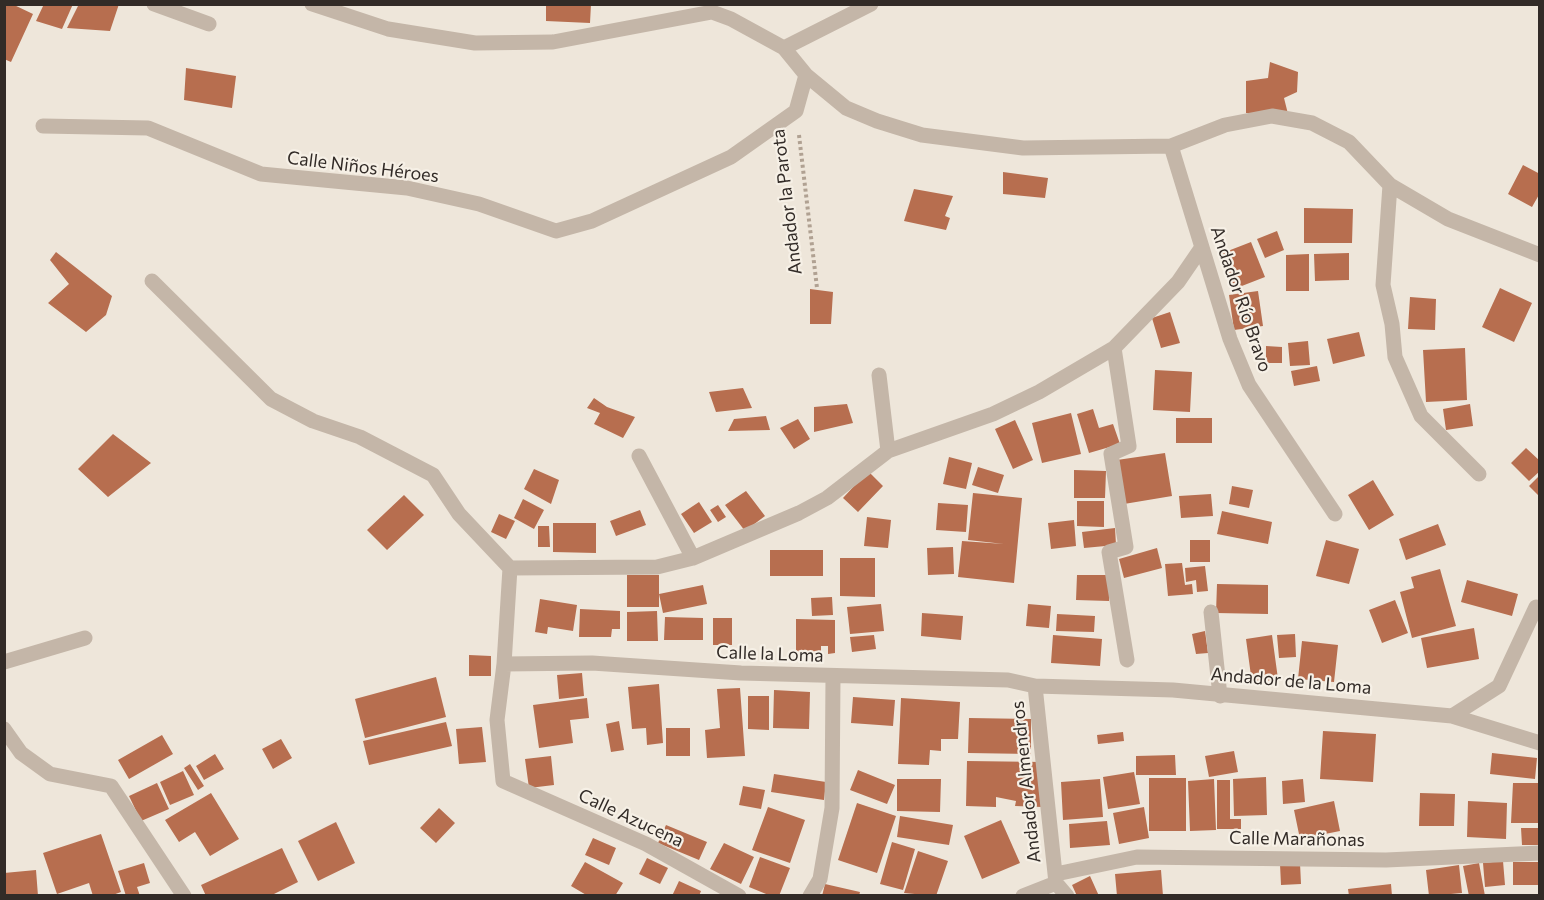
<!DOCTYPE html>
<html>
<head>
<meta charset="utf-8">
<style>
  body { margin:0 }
  #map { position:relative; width:1544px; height:900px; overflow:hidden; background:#eee6da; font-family:Commissioner,sans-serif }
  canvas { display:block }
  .frame { position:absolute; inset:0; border:6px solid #322b27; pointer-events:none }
</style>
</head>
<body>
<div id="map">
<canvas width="1544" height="900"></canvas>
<div class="frame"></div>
</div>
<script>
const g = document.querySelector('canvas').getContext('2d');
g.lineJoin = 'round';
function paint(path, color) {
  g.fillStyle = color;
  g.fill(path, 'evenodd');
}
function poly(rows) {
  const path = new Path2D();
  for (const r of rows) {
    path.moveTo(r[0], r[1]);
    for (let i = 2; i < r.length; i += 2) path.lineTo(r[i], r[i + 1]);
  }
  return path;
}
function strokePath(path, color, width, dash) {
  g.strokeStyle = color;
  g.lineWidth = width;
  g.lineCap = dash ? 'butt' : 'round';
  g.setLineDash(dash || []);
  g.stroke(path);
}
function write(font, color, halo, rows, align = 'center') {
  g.font = font + ' Commissioner,sans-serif';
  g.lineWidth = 4.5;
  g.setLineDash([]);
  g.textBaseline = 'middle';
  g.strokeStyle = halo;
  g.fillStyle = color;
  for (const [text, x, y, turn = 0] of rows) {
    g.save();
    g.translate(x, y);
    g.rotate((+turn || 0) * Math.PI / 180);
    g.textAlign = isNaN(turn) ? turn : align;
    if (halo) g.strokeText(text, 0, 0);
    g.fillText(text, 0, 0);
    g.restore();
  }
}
const building = poly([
  [4,4,12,4,33,14,11,62,4,59],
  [44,4,73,4,62,29,36,21],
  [79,4,119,4,110,31,67,28],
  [546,4,591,4,590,23,546,21],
  [1270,62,1298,72,1297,92,1284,98,1288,114,1246,113,1246,81,1268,78],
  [186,68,236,76,232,108,184,100],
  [1523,165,1540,174,1540,193,1532,207,1508,194],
  [1003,172,1048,178,1045,198,1003,194],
  [914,189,953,196,945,216,950,218,946,230,904,221],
  [1304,208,1353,209,1352,243,1304,243],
  [1277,231,1284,250,1265,258,1257,239],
  [1251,242,1265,277,1234,289,1220,254],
  [56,252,112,296,106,315,86,332,48,303,69,284,50,260],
  [1349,253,1349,280,1315,281,1314,254],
  [1309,254,1309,291,1286,291,1286,255],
  [1500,288,1532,303,1514,342,1482,327],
  [810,289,833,292,831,324,810,324],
  [1258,291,1263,326,1234,330,1229,295],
  [1410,297,1436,299,1435,330,1408,329],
  [1170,312,1180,343,1161,348,1152,318],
  [1359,332,1365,356,1333,364,1327,339],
  [1308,341,1310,365,1290,366,1288,343],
  [1266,346,1282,347,1282,363,1266,363],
  [1465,348,1467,400,1426,402,1423,350],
  [1317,366,1320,381,1294,386,1291,371],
  [1155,370,1192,372,1190,412,1153,410],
  [743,388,752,408,716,412,709,392],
  [594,398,607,407,635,417,623,438,594,424,600,413,587,408],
  [847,404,853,423,814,432,814,407],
  [1470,404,1473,426,1446,430,1443,409],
  [1093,409,1099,428,1113,424,1120,444,1089,453,1077,414],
  [1071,413,1081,454,1042,463,1032,423],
  [766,416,770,430,728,431,734,419],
  [1176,418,1212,418,1212,443,1176,443],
  [798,419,810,439,794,449,780,428],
  [1015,420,1033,460,1013,469,995,429],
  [113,434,151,463,108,497,78,469],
  [1526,448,1540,461,1540,471,1529,481,1511,463],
  [1165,453,1172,496,1124,504,1117,460],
  [949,457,972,463,966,489,943,484],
  [978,467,1004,475,998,493,972,485],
  [534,469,559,480,551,504,524,489],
  [1074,470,1106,471,1105,498,1074,498],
  [868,471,883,486,858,512,843,498],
  [1540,475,1540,497,1529,486],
  [1373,480,1394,515,1369,530,1348,495],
  [1232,486,1253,490,1249,508,1229,504],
  [746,491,765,516,745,531,725,505],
  [973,493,1022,498,1014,583,958,577,962,541,1004,544,968,540],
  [1211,494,1213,516,1181,518,1179,496],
  [404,495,424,515,387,550,367,530],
  [523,499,544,510,534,529,514,518],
  [1077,501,1104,501,1104,527,1077,526],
  [699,502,712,522,694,533,681,514],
  [938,503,968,505,966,532,936,530],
  [718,505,726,517,718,522,710,510],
  [640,510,646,525,616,536,610,521],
  [1222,511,1272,522,1268,544,1217,534],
  [499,514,515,521,506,539,491,532],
  [867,517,891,520,888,548,864,546],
  [1074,520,1076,546,1051,549,1048,523],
  [553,523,596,523,596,553,553,552],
  [1438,524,1446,545,1406,560,1399,539],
  [538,526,549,526,550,547,538,547],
  [1115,528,1116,545,1084,548,1082,532],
  [1190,540,1210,540,1210,562,1190,562],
  [1326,540,1359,549,1349,584,1316,576],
  [953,547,954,574,928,575,927,548],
  [1157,548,1162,568,1124,578,1119,559],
  [770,550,823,550,823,576,770,576],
  [840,558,875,558,875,597,840,596],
  [1182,563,1185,585,1192,584,1193,594,1168,596,1165,564],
  [1205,566,1208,591,1197,592,1196,580,1186,582,1185,568],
  [1440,569,1456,626,1412,638,1400,592,1414,588,1411,577],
  [627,575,659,575,659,607,627,607],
  [1077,575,1110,575,1109,601,1076,600],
  [1467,580,1518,594,1512,616,1461,602],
  [1217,584,1268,585,1268,614,1216,613],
  [703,585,707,604,663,613,659,594],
  [832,597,833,615,812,616,811,598],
  [540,599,577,605,573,631,548,627,547,634,535,632],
  [1395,600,1408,633,1382,643,1369,610],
  [881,604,884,631,850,634,847,607],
  [1028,604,1051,606,1049,628,1026,626],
  [580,609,620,611,620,629,612,629,611,637,579,637],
  [657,611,658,641,627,641,627,612],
  [922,613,963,616,961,640,921,636],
  [1057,614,1095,616,1094,632,1056,631],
  [665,617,703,618,703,640,664,640],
  [713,618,732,618,732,645,713,645],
  [796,619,835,620,835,653,828,654,828,646,821,646,821,652,796,652],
  [1474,628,1479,659,1427,668,1421,638],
  [1205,631,1208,653,1196,654,1192,634],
  [1295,634,1296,657,1279,658,1277,635],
  [874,635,876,649,852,652,850,637],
  [1053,635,1102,639,1100,666,1051,663],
  [1272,635,1278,679,1252,683,1246,639],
  [1302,641,1338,645,1334,682,1298,679],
  [469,655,491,656,491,676,469,676],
  [582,673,584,696,559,699,557,675],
  [436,677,446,717,365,738,355,699],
  [659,684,663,743,647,745,646,728,632,729,628,687],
  [740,688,745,756,707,758,705,730,720,728,717,689],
  [774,690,810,692,809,729,773,728],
  [748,696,769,696,769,730,748,729],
  [853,697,895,700,893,726,851,723],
  [587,698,589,718,570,720,573,743,539,748,533,705],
  [901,698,960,702,958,739,941,739,941,751,930,750,929,765,898,764],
  [969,718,1031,719,1031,754,968,753],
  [619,721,624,750,611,752,606,724],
  [446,722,452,746,369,765,363,741],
  [482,727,486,762,459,764,456,729],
  [666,728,690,728,690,756,666,756],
  [1323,731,1376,734,1373,782,1320,779],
  [1123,732,1124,741,1098,744,1097,735],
  [162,735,173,754,129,779,118,760],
  [281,739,292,758,273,769,262,749],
  [1234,751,1238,772,1209,777,1205,756],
  [1492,753,1537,758,1535,779,1490,774],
  [215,754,224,769,204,780,196,766],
  [1175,755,1176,775,1136,775,1136,756],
  [551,756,554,785,529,788,525,759],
  [967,761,1043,762,1042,807,1015,806,1016,801,996,797,996,807,966,806],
  [190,764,204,786,198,790,184,768],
  [858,770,895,785,887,804,850,790],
  [183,771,194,795,170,805,160,782],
  [1134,772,1140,804,1108,809,1103,777],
  [774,774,826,782,824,800,771,792],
  [1266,777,1267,815,1234,816,1233,779],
  [1149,778,1186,778,1186,831,1149,831],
  [897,779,941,779,940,812,897,811],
  [1100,779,1103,817,1063,820,1061,782],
  [1214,779,1216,830,1190,831,1188,781],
  [1303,779,1305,802,1283,804,1282,781],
  [1217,780,1230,780,1230,819,1241,819,1241,829,1217,829],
  [157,783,169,809,141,821,129,796],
  [1513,783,1540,783,1540,823,1511,823],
  [743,786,765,790,761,809,739,805],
  [211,793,239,839,210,856,195,832,179,842,165,820],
  [1420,793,1455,794,1454,826,1419,826],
  [1334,801,1340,831,1300,839,1294,810],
  [1468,801,1507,803,1506,839,1467,837],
  [857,803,896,816,877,873,838,860],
  [768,807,805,820,790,863,752,850],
  [1144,807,1149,838,1119,844,1113,813],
  [439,808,455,823,436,843,420,828],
  [900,816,953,825,949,845,897,837],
  [1001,820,1020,863,982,879,964,836],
  [1107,821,1110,845,1070,848,1069,824],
  [336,822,355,863,318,881,298,841],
  [666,825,707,842,699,860,658,843],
  [1521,828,1540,828,1540,845,1522,845],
  [101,834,121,892,110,896,93,896,89,883,57,894,43,853],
  [593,838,616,848,609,865,585,855],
  [892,842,915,849,903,890,880,884],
  [724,843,754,857,741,884,710,869],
  [282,848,298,882,270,896,206,896,201,885],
  [918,851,948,861,936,896,904,893],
  [760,857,790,868,779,896,771,896,749,887],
  [647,858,668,868,660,884,639,874],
  [1503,861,1505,885,1485,887,1483,863],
  [585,862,623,883,615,896,588,896,571,886],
  [1513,862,1540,862,1540,885,1513,885],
  [144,863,150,883,137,887,140,896,126,896,118,871],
  [1300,863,1301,884,1281,885,1280,864],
  [1479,863,1485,896,1469,896,1463,866],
  [1459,865,1462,893,1429,896,1426,870],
  [36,870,38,896,4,896,4,873],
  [1161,870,1163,896,1117,896,1115,874],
  [1090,876,1099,896,1077,896,1072,885],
  [679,881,701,891,699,896,672,896],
  [825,884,860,892,859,896,822,896],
  [1391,884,1392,896,1349,896,1348,889]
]);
const path = poly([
  [799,135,817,288]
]);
const street = poly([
  [154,4,209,24],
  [312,4,388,29,475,43,553,42,712,12,731,19,784,48,806,75,846,108,877,121,922,135,1023,148,1171,146,1225,125,1272,116,1312,123,1349,142,1390,185,1448,219,1540,255],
  [784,48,871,4],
  [43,126,148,128,261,174,407,188,479,204,556,231,592,221,731,157,796,111,806,75],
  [1171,146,1230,339,1249,385,1335,514],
  [1390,185,1383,285,1392,324,1395,357,1421,416,1479,474],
  [152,281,271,399,313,421,360,437,433,475,459,514,510,568,504,664,497,720,503,781,646,844,739,896],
  [1114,348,1129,446,1111,454,1126,547,1109,552,1127,660],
  [879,375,888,451],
  [639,456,693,558],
  [510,568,657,567,693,558,799,513,827,498,888,451,993,414,1039,392,1114,348,1178,282,1202,247],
  [1211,612,1220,696],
  [4,662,85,638],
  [504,664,592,663,741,673,1008,680,1035,686,1173,690,1452,716,1540,743],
  [1452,716,1499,686,1536,607],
  [4,729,21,753,50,774,111,786,184,896],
  [1056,874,1137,857,1386,860,1540,853],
  [1056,883,1067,896],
  [810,896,820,879,832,808,833,677],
  [1023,896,1056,883,1035,686]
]);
const streetNames = [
  ["Calle Niños Héroes",363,167,7],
  ["Andador la Parota",787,202,-97],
  ["Andador Río Bravo",1241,299,71],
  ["Calle la Loma",770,654,2],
  ["Andador de la Loma",1291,681,5],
  ["Andador Almendros",1026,782,-96],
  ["Calle Azucena",631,818,25],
  ["Calle Marañonas",1297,839,1]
];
paint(building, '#b76e4f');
strokePath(path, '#b0a192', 4, [3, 3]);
strokePath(street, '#c4b6a8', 15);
write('18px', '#322b27', '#f6f0e6', streetNames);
</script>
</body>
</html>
